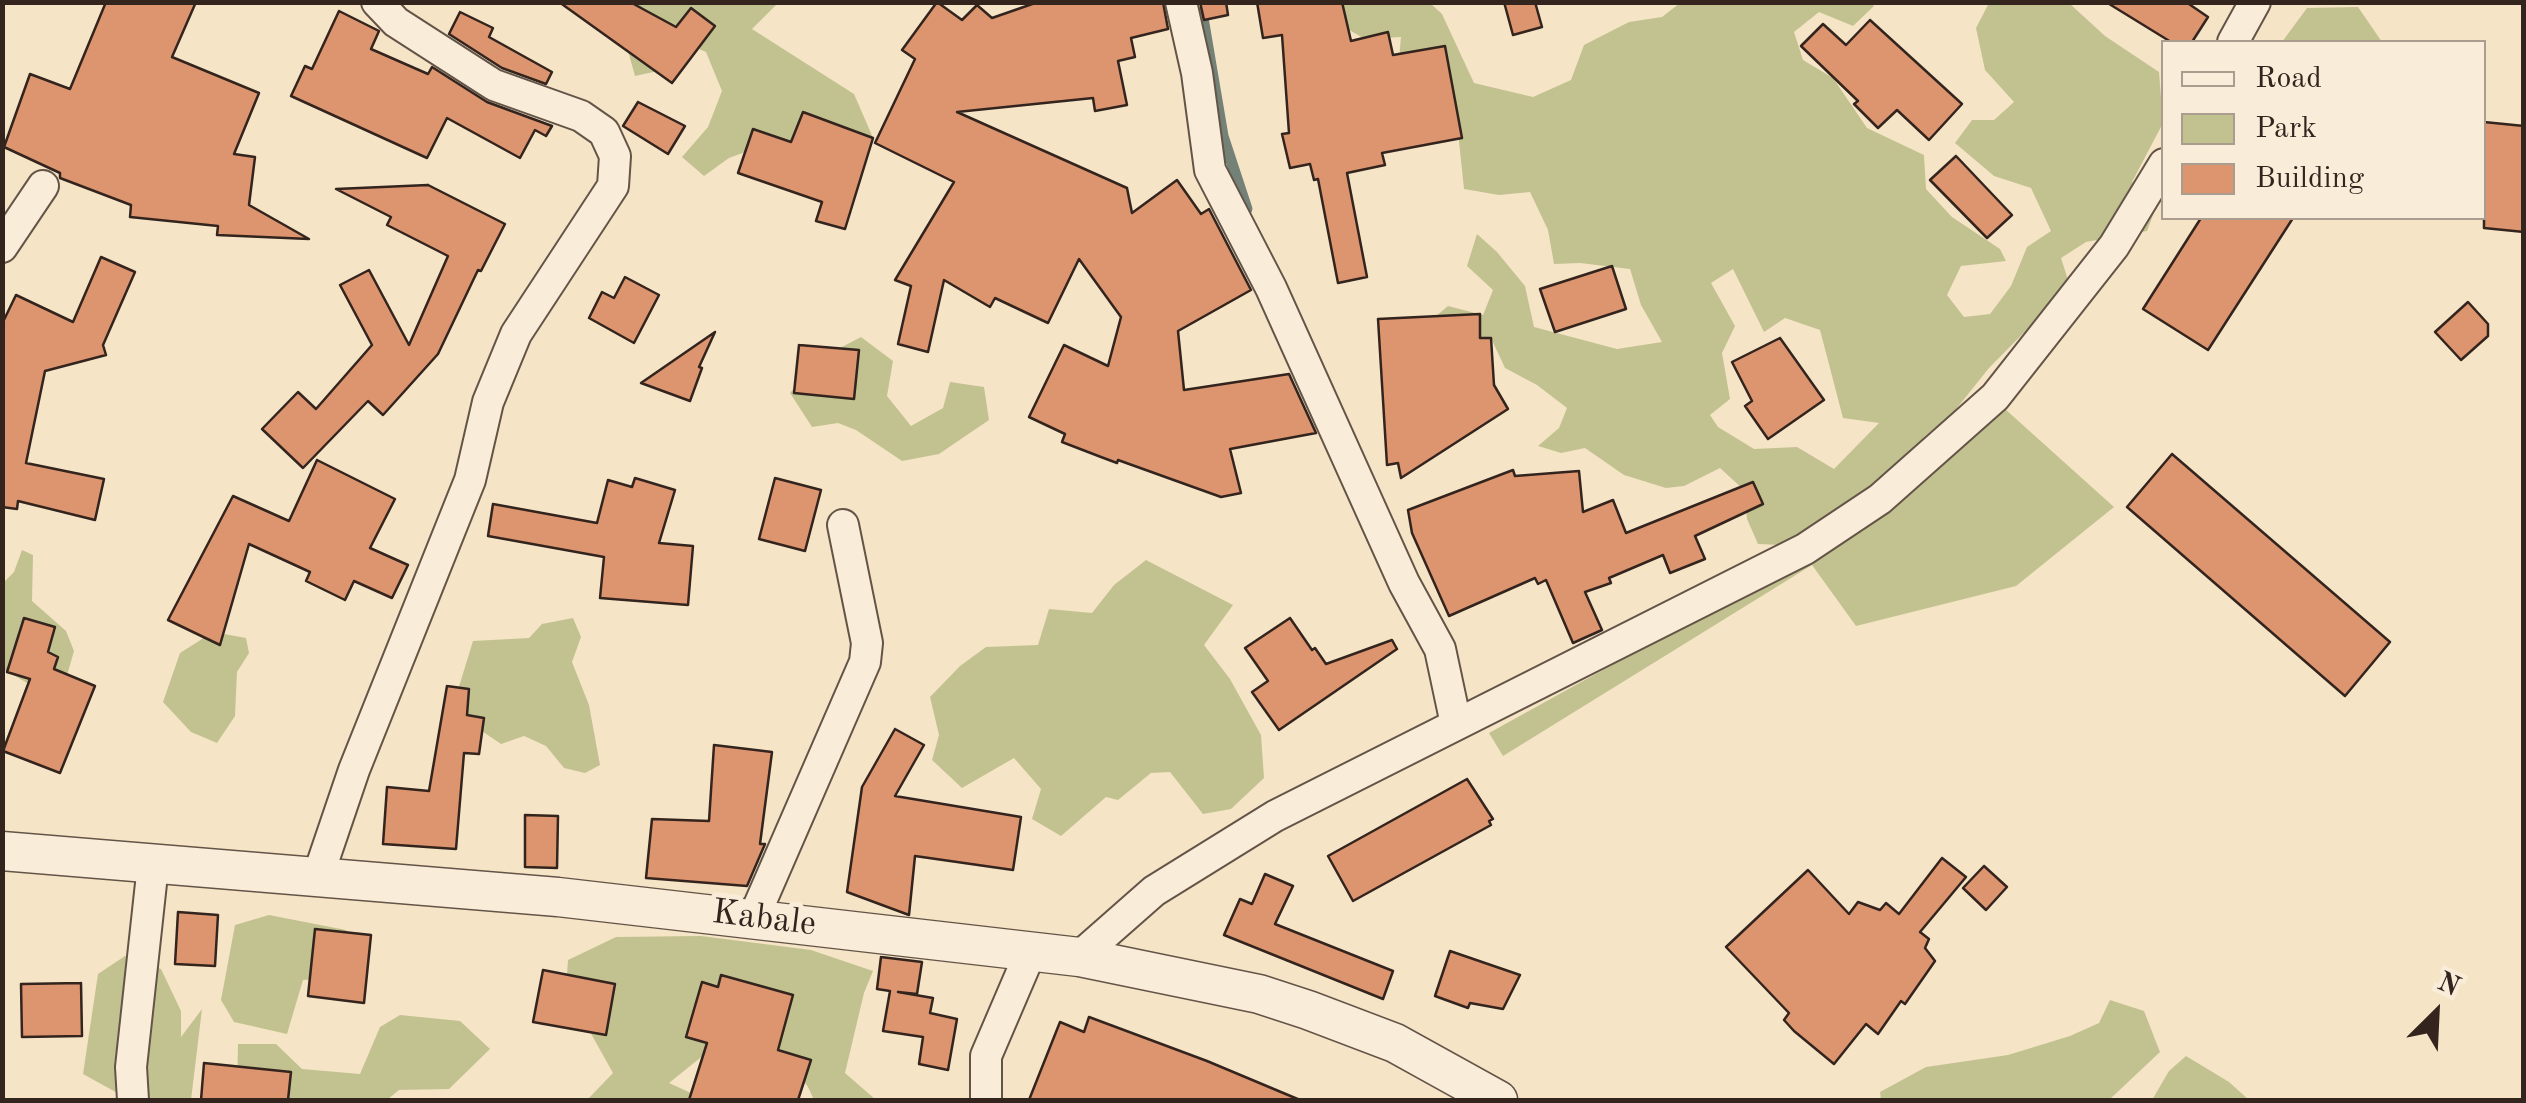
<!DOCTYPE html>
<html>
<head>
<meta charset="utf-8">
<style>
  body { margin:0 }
  #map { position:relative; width:2526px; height:1103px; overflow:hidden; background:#f6e4c6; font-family:"Old Standard TT",serif }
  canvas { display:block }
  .frame { position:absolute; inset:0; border:5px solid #33241e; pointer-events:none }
  .legend { position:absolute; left:2161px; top:40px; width:325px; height:180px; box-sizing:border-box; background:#f9edda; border:2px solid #aa9d8f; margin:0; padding:12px 18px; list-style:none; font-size:30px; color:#33241e }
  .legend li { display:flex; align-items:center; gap:20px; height:50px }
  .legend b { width:50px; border:2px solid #aa9d8f }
  .north { position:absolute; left:2386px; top:963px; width:100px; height:100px; -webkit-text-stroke:8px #f9edda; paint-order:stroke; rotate:24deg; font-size:28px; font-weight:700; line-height:40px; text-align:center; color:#33241e }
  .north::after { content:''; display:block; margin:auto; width:35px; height:45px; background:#33241e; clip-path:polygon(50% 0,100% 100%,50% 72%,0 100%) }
</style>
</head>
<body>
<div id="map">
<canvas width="2526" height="1103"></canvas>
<div class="frame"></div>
<ul class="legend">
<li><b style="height:12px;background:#f9edda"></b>Road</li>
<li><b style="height:28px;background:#c2c291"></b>Park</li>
<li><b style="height:28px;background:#dd956f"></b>Building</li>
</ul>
<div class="north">N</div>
</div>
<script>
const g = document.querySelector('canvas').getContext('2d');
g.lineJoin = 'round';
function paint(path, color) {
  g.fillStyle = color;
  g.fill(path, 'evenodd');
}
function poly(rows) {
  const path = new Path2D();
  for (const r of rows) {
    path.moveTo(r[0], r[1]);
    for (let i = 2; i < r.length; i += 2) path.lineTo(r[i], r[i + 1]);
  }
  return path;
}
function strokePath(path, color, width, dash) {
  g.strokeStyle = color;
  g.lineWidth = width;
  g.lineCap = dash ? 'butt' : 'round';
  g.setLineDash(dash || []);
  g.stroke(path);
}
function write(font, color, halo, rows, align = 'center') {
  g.font = font + ' "Old Standard TT",serif';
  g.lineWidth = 10;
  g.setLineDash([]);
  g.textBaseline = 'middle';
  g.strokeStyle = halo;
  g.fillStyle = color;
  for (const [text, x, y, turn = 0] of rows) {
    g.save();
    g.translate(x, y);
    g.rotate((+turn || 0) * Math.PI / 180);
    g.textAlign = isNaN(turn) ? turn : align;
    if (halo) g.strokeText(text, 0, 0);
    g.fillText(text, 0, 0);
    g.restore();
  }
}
const green = poly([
  [633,3,778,3,752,29,854,94,874,140,834,161,775,141,729,158,704,176,682,157,708,127,722,91,706,52,683,42,667,69,635,76,625,40,636,13],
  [1343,3,1430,3,1442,14,1474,83,1533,97,1571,80,1584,45,1629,22,1662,17,1680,3,1871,3,1874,6,1853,26,1819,12,1794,32,1803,60,1833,78,1867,128,1924,155,1926,189,1952,217,2000,249,2006,261,1961,266,1947,295,1964,317,1990,314,2011,286,2027,247,2051,231,2031,188,1994,176,1955,143,1972,120,1994,120,2014,102,1985,70,1976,28,1989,3,2069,3,2105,36,2159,72,2163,123,2132,182,2156,207,2147,231,2086,242,2061,258,2070,286,1989,368,1953,413,1925,436,1899,471,1838,516,1780,545,1758,544,1747,519,1744,490,1720,468,1684,486,1666,488,1624,475,1585,448,1561,453,1538,446,1559,428,1567,408,1537,385,1505,368,1491,338,1460,337,1429,322,1448,306,1483,315,1493,290,1467,266,1477,234,1497,252,1525,286,1534,327,1617,349,1662,342,1641,305,1630,269,1580,263,1554,264,1548,230,1530,192,1499,195,1464,189,1454,94,1441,143,1441,120,1398,70,1401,37,1365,39,1330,19],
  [1733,269,1764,332,1785,318,1820,330,1843,418,1879,423,1834,469,1797,447,1754,449,1718,427,1710,415,1730,399,1722,353,1735,326,1711,283],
  [2358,7,2382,42,2282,42,2307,8],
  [861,337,893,361,887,396,911,426,943,408,950,382,984,387,989,420,939,454,902,461,856,430,838,423,812,427,790,393,817,360],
  [2005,409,2114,507,2016,586,1856,626,1812,565,1503,756,1489,733,1807,557,1863,531],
  [22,550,33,555,32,601,66,631,74,651,66,679,29,684,3,669,3,583,14,572],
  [1146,560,1233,605,1204,645,1230,679,1261,735,1264,778,1231,809,1203,814,1170,772,1151,773,1118,800,1106,797,1061,836,1032,819,1041,789,1014,758,962,788,932,760,939,735,930,697,960,666,986,647,1038,645,1049,609,1092,613,1114,585],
  [573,618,581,637,572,662,589,705,600,765,585,773,564,768,546,746,524,736,501,744,473,725,457,693,473,641,529,638,542,624],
  [213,632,246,638,249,653,237,672,235,716,217,743,191,732,163,702,180,653],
  [269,915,346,930,357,942,341,977,303,980,287,1034,234,1022,221,1000,235,925],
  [701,936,811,950,873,971,864,993,845,1073,876,1100,814,1100,808,1087,774,1041,705,1054,669,1083,691,1093,690,1100,587,1100,613,1073,566,989,568,960,616,937],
  [125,956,161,969,181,1011,181,1037,202,1009,191,1100,130,1100,83,1074,98,974],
  [2110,1000,2144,1011,2160,1052,2109,1100,1881,1100,1880,1092,1926,1067,2008,1055,2070,1036,2099,1023],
  [400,1015,460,1021,490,1049,449,1089,399,1090,387,1100,252,1100,237,1089,238,1044,276,1044,302,1069,360,1074,380,1027],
  [2186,1056,2229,1082,2249,1100,2152,1100,2169,1071]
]);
const stream = poly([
  [1202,12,1223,136,1247,209]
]);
const building = poly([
  [106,2,196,2,172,57,259,93,234,154,255,157,249,205,309,239,217,235,218,226,130,217,131,205,60,178,60,173,4,147,30,74,70,89,106,2],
  [559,2,630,2,676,27,691,8,715,26,672,83,559,2],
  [937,2,962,20,977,5,992,18,1038,2,1163,2,1168,29,1131,38,1135,57,1118,61,1127,105,1095,111,1093,98,957,112,1127,188,1132,213,1177,180,1201,214,1209,209,1251,290,1178,331,1184,390,1289,374,1316,433,1230,449,1241,493,1221,497,1118,460,1117,463,1101,457,1062,442,1065,434,1029,417,1064,345,1108,366,1121,317,1079,259,1048,323,995,298,990,307,944,280,928,352,898,344,911,286,895,280,954,182,875,143,915,59,902,50,937,2],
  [1200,2,1226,2,1228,15,1204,20,1200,2],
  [1257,2,1342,2,1351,41,1388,32,1393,55,1445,46,1462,138,1382,153,1385,165,1347,173,1367,277,1338,283,1318,179,1314,180,1310,164,1290,168,1282,134,1289,133,1282,35,1263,38,1257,2],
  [1504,2,1535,2,1542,27,1513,35,1504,2],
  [2106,2,2186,2,2208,17,2192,42,2171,42,2106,2],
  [339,11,379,31,371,49,428,74,432,67,487,102,552,126,546,136,535,130,520,158,447,118,427,158,291,96,305,66,312,69,339,11],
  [460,12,493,28,489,37,552,72,546,84,502,68,449,34,460,12],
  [1870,20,1962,104,1929,140,1897,110,1878,128,1854,104,1858,101,1801,46,1823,24,1846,45,1870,20],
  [638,102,685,126,668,154,623,126,638,102],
  [803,112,873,138,845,229,816,221,822,202,738,173,753,129,791,142,803,112],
  [2484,122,2524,126,2524,232,2484,228,2484,122],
  [1956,156,2012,215,1987,238,1930,180,1956,156],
  [428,185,505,224,481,271,478,270,438,354,383,415,368,401,303,468,262,429,298,392,316,409,372,345,340,285,369,270,409,345,448,256,387,225,391,217,336,189,428,185],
  [2201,218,2293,218,2208,350,2143,309,2201,218],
  [101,257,135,272,103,345,106,355,45,371,26,463,104,479,95,520,18,501,17,509,2,507,2,324,16,295,73,322,101,257],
  [1612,266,1626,309,1555,332,1540,289,1612,266],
  [625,277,659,295,634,343,589,318,602,292,614,298,625,277],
  [2468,302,2488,324,2488,336,2461,360,2435,332,2468,302],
  [1480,314,1480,338,1491,338,1494,385,1508,409,1401,478,1398,463,1387,465,1378,319,1480,314],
  [715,332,699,367,702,368,690,401,641,383,715,332],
  [1780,338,1824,400,1768,439,1745,406,1752,401,1732,362,1780,338],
  [799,345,859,350,854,399,794,393,799,345],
  [2172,454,2390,642,2345,696,2127,507,2172,454],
  [317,460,395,499,370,548,408,565,392,598,354,581,345,600,306,581,310,572,249,544,220,645,168,620,233,496,289,521,317,460],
  [1513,470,1515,476,1579,471,1583,512,1613,500,1626,533,1753,482,1763,504,1695,536,1705,559,1670,573,1663,555,1609,578,1611,583,1585,592,1602,630,1573,643,1546,580,1538,584,1535,578,1449,616,1412,533,1408,510,1513,470],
  [635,478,675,490,659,543,693,546,688,605,600,598,604,557,488,536,493,504,597,523,608,480,632,487,635,478],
  [775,478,821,490,805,551,759,539,775,478],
  [24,618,55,627,48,652,58,657,54,669,95,686,60,773,3,751,30,679,7,672,24,618],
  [1290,618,1312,650,1315,648,1326,664,1392,640,1397,649,1279,730,1252,692,1268,681,1245,648,1290,618],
  [447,686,469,689,467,715,484,718,479,754,464,753,456,849,383,844,387,787,429,791,447,686],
  [895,729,924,745,895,796,1021,817,1013,870,915,856,909,915,847,892,862,787,895,729],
  [714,745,772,752,760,844,765,844,747,886,646,878,652,819,709,821,714,745],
  [1467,779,1493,819,1489,821,1491,825,1353,901,1328,856,1467,779],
  [525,815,558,816,557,868,525,867,525,815],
  [1942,858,1966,877,1920,932,1929,939,1925,948,1935,961,1905,1004,1901,1001,1878,1034,1866,1024,1834,1064,1794,1031,1784,1020,1789,1013,1726,947,1808,870,1849,914,1858,902,1880,910,1886,903,1899,914,1942,858],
  [1984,866,2007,887,1986,910,1963,888,1984,866],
  [1265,874,1293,886,1275,924,1393,971,1383,999,1224,935,1240,899,1252,904,1265,874],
  [178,912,218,915,215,966,175,964,178,912],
  [315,929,371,935,364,1003,308,996,315,929],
  [1450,951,1520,975,1503,1009,1470,1003,1468,1008,1435,996,1450,951],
  [881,957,922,962,917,994,898,992,933,998,930,1013,957,1019,948,1070,919,1064,923,1037,883,1031,890,991,877,989,881,957],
  [543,970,615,984,606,1035,533,1022,543,970],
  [721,975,793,995,778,1050,811,1060,798,1100,689,1100,707,1043,686,1037,702,982,718,987,721,975],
  [81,983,82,1036,22,1037,21,984,81,983],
  [1089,1017,1207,1061,1300,1100,1029,1100,1060,1022,1084,1032,1089,1017],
  [204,1063,291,1072,288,1100,201,1100,204,1063]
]);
const minor = poly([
  [1181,2,1197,73,1210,170,1271,288,1404,583,1440,649,1456,724],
  [2233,42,2255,2],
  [2,247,43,186],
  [317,879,354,770,470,480,488,402,516,334,613,186,615,156,604,132,581,116,494,85,396,22,377,2],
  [754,917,865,662,867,643,843,525],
  [1079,957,1154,891,1275,816,1805,549,1880,499,1995,397,2114,246,2164,164],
  [133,1100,131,1067,153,865],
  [986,1100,986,1056,1031,951]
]);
const tertiary = poly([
  [2,851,558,897,1079,957,1259,994,1308,1010,1395,1043,1498,1100]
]);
const streetNames = [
  ["Kabale",764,919,7]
];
paint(green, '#c2c291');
strokePath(stream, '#738177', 11);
paint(building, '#dd956f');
strokePath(building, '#33241e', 2.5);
strokePath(minor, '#645448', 34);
strokePath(tertiary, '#645448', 41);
strokePath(minor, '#f9edda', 30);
strokePath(tertiary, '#f9edda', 38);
write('35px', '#33241e', '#f9edda', streetNames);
</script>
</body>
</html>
